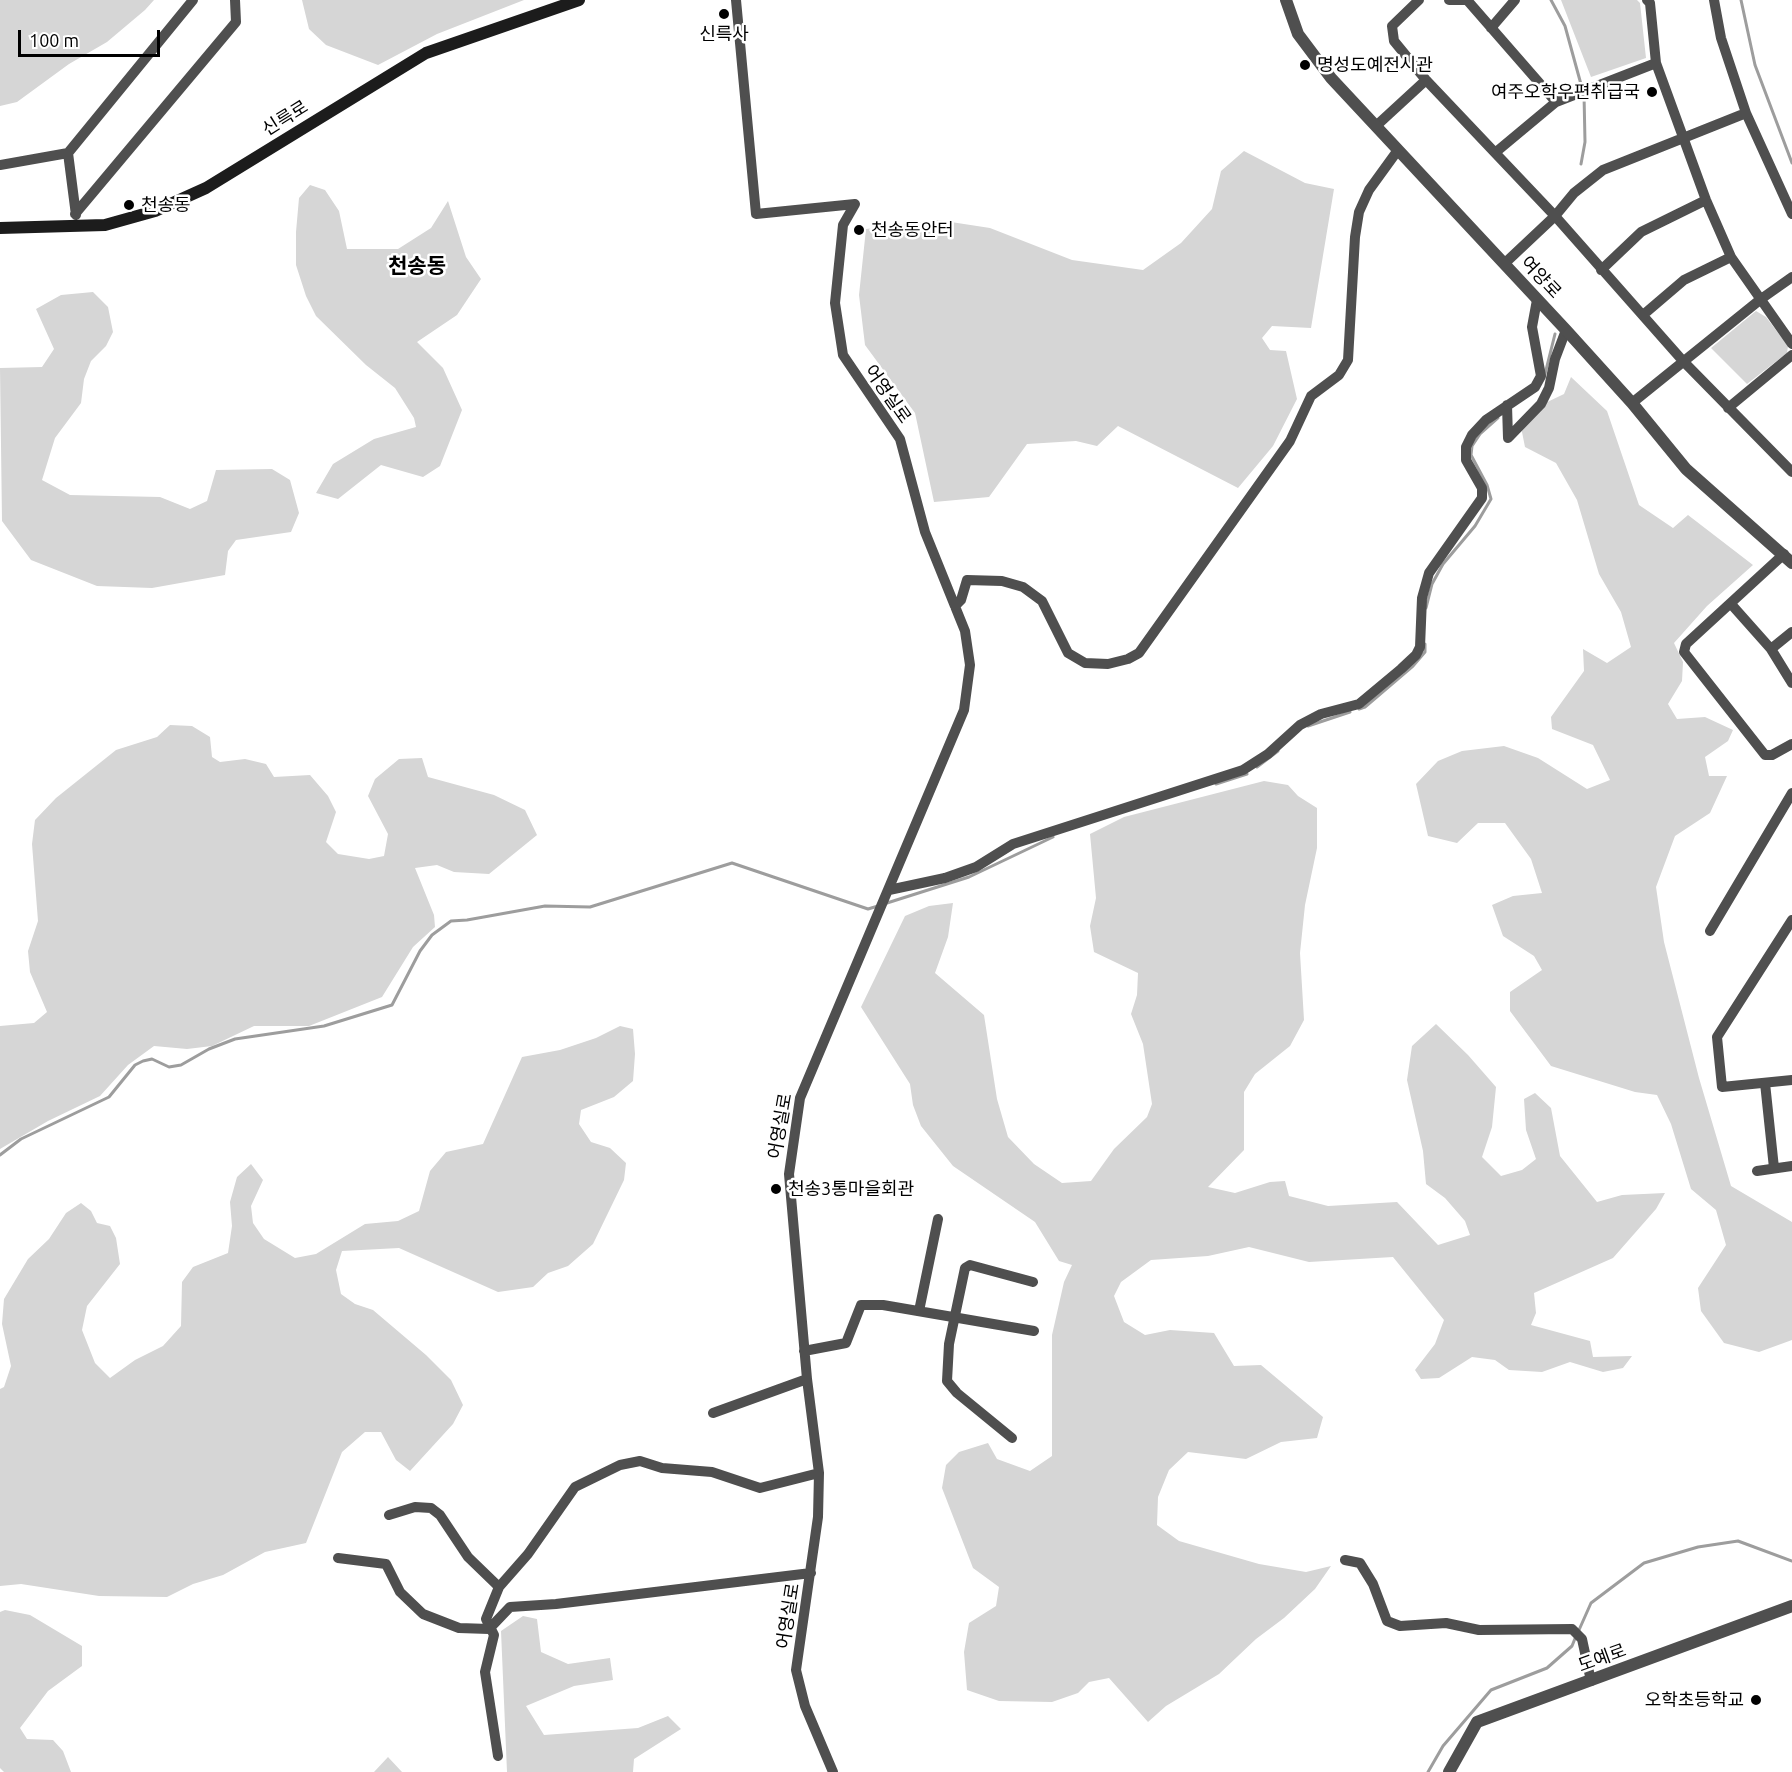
<!DOCTYPE html>
<html>
<head>
<meta charset="utf-8">
<style>
  body { margin:0 }
  #map { position:relative; width:1792px; height:1772px; overflow:hidden; background:#fff; font-family:Ubuntu,sans-serif }
  canvas { display:block }
  .scale { position:absolute; left:18px; top:30px; width:142px; height:27px; box-sizing:border-box; border:3px solid #000; border-top:0; padding-left:8px; font-size:18px; line-height:21px; white-space:nowrap; color:#000; -webkit-text-stroke:4px #fff; paint-order:stroke }
</style>
</head>
<body>
<div id="map">
<canvas width="1792" height="1772"></canvas>
<div class="scale">100 m</div>
</div>
<script>
const g = document.querySelector('canvas').getContext('2d');
g.lineJoin = 'round';
function paint(path, color) {
  g.fillStyle = color;
  g.fill(path, 'evenodd');
}
function poly(rows) {
  const path = new Path2D();
  for (const r of rows) {
    path.moveTo(r[0], r[1]);
    for (let i = 2; i < r.length; i += 2) path.lineTo(r[i], r[i + 1]);
  }
  return path;
}
function strokePath(path, color, width, dash) {
  g.strokeStyle = color;
  g.lineWidth = width;
  g.lineCap = dash ? 'butt' : 'round';
  g.setLineDash(dash || []);
  g.stroke(path);
}
function write(font, color, halo, rows, align = 'center') {
  g.font = font + ' Ubuntu,"Noto Sans KR",sans-serif';
  g.lineWidth = 5;
  g.setLineDash([]);
  g.textBaseline = 'middle';
  g.strokeStyle = halo;
  g.fillStyle = color;
  for (const [text, x, y, turn = 0] of rows) {
    g.save();
    g.translate(x, y);
    g.rotate((+turn || 0) * Math.PI / 180);
    g.textAlign = isNaN(turn) ? turn : align;
    if (halo) g.strokeText(text, 0, 0);
    g.fillText(text, 0, 0);
    g.restore();
  }
}
const green = poly([
  [0,0,154,0,145,10,107,42,69,64,17,102,0,106],
  [302,0,524,0,437,34,378,65,326,45,309,29],
  [1561,0,1637,0,1640,3,1646,58,1591,77],
  [1244,151,1305,183,1334,189,1311,328,1272,326,1262,338,1270,350,1286,351,1297,399,1273,446,1238,488,1118,426,1097,446,1076,441,1027,444,989,497,934,502,915,413,865,345,859,295,866,229,938,220,990,228,1072,260,1143,270,1181,243,1212,209,1221,171],
  [310,185,325,190,339,211,347,249,398,249,431,228,448,201,466,257,481,279,457,315,417,342,443,368,462,410,440,466,423,477,381,465,338,499,316,493,333,464,374,439,416,427,414,418,395,388,366,365,316,316,306,296,296,265,296,232,299,198],
  [93,292,108,307,113,332,106,346,91,361,84,379,81,403,55,438,42,480,70,495,160,497,190,509,207,501,216,470,272,469,290,480,299,513,291,532,236,540,228,551,225,575,152,588,97,586,31,560,2,521,0,368,42,367,54,349,36,309,61,295],
  [1756,311,1766,317,1788,346,1787,353,1747,384,1711,348],
  [1571,377,1607,411,1639,505,1673,528,1688,515,1753,565,1707,606,1674,643,1683,662,1682,681,1668,704,1677,719,1705,717,1733,730,1728,741,1705,757,1709,776,1727,776,1710,813,1675,836,1656,887,1664,942,1699,1078,1731,1186,1792,1222,1792,1340,1759,1352,1724,1343,1701,1311,1698,1288,1726,1245,1716,1210,1691,1189,1671,1124,1657,1095,1635,1092,1551,1066,1510,1011,1510,992,1542,970,1534,956,1503,936,1492,905,1513,896,1542,893,1531,859,1505,823,1478,823,1457,843,1428,836,1416,784,1438,761,1462,751,1504,746,1538,758,1587,789,1610,780,1593,745,1552,729,1551,717,1584,671,1583,649,1607,663,1631,647,1621,612,1599,574,1577,500,1556,463,1525,447,1521,427,1541,405,1564,394],
  [170,725,192,726,210,737,212,757,220,762,245,759,266,764,274,777,310,775,328,796,336,812,326,842,338,854,369,859,384,856,388,834,368,796,375,779,399,759,422,758,428,777,494,795,525,810,537,835,489,874,454,872,437,865,415,868,434,915,435,927,413,947,382,997,309,1026,254,1026,212,1046,187,1049,154,1046,128,1065,100,1096,48,1121,0,1149,0,1026,34,1023,47,1012,30,972,28,951,38,921,32,844,35,820,56,798,116,750,157,737],
  [1264,781,1288,785,1298,796,1317,808,1317,848,1305,905,1300,953,1304,1020,1290,1046,1255,1074,1244,1092,1244,1150,1208,1187,1235,1193,1270,1182,1285,1181,1289,1196,1328,1206,1397,1202,1438,1245,1470,1235,1465,1221,1445,1198,1426,1184,1423,1151,1407,1080,1412,1046,1436,1024,1468,1055,1496,1087,1492,1127,1482,1157,1501,1176,1522,1170,1536,1159,1526,1130,1524,1099,1535,1093,1551,1108,1560,1156,1597,1202,1622,1195,1665,1193,1656,1209,1613,1258,1534,1293,1536,1313,1531,1325,1590,1341,1593,1357,1632,1356,1623,1368,1603,1372,1570,1362,1542,1372,1509,1370,1495,1360,1472,1357,1439,1378,1421,1379,1415,1370,1435,1344,1444,1320,1393,1257,1309,1262,1249,1247,1208,1256,1151,1260,1121,1282,1114,1296,1124,1322,1145,1335,1170,1330,1214,1333,1234,1366,1261,1365,1323,1417,1317,1438,1281,1442,1246,1459,1188,1452,1169,1470,1158,1497,1157,1525,1179,1541,1259,1564,1306,1572,1331,1566,1315,1589,1284,1618,1256,1639,1219,1674,1166,1706,1148,1722,1109,1678,1089,1682,1078,1693,1052,1702,999,1701,967,1690,964,1652,969,1623,996,1606,999,1587,973,1568,942,1488,946,1465,959,1452,988,1443,997,1459,1030,1471,1052,1456,1052,1335,1064,1282,1072,1265,1059,1261,1035,1222,953,1166,921,1126,913,1105,910,1084,861,1007,905,916,929,906,953,903,948,937,935,973,984,1015,997,1099,1008,1137,1034,1164,1062,1183,1091,1181,1114,1149,1147,1117,1152,1104,1143,1044,1131,1014,1137,995,1138,973,1094,952,1090,926,1096,898,1090,834,1124,817],
  [620,1026,633,1029,635,1054,633,1081,614,1097,581,1110,579,1124,591,1142,610,1148,626,1163,624,1180,593,1244,568,1266,548,1273,533,1287,498,1292,399,1248,342,1251,336,1270,341,1294,355,1304,373,1310,426,1355,451,1380,463,1405,453,1424,410,1471,396,1460,381,1432,365,1432,342,1452,306,1543,265,1552,223,1575,193,1584,167,1597,99,1596,21,1584,0,1586,0,1389,4,1387,11,1366,2,1324,4,1299,28,1259,49,1239,66,1213,81,1203,91,1211,97,1223,110,1226,116,1238,120,1264,87,1306,82,1330,95,1363,110,1378,135,1360,163,1346,181,1326,182,1282,193,1267,228,1253,232,1226,230,1202,237,1177,251,1164,263,1180,251,1206,253,1223,264,1239,295,1258,316,1254,365,1224,398,1221,419,1211,430,1171,446,1152,483,1144,522,1057,560,1050,596,1038],
  [5,1610,30,1615,82,1646,82,1666,48,1691,20,1728,27,1739,53,1740,63,1751,71,1772,4,1772,0,1768,0,1612],
  [523,1616,537,1619,541,1652,568,1664,610,1658,613,1680,574,1686,526,1706,544,1735,638,1728,668,1716,681,1729,634,1759,633,1772,507,1772,501,1631],
  [388,1757,402,1772,374,1772]
]);
const stream = poly([
  [1551,0,1565,26,1582,88],
  [1741,0,1755,65,1792,163],
  [1581,164,1585,142,1584,94],
  [1545,374,1555,334],
  [1426,608,1432,584,1443,564,1475,526,1491,499,1487,485,1471,455,1472,446,1480,434,1498,418],
  [1359,709,1365,707,1413,666,1425,652,1425,644],
  [1308,726,1350,712],
  [1257,767,1278,751],
  [1216,784,1247,774],
  [887,903,969,877,1053,837],
  [0,1155,21,1139,109,1097,135,1065,143,1061,152,1059,169,1067,181,1065,209,1049,235,1039,324,1026,392,1005,420,951,432,935,451,921,467,920,545,906,590,907,732,863,868,909,878,906],
  [1579,1630,1591,1603,1644,1563,1698,1547,1738,1541,1792,1561],
  [1428,1772,1443,1746,1491,1690,1547,1668,1572,1646,1576,1636]
]);
const minor = poly([
  [736,0,756,214,855,204,843,225,835,303,843,355,900,439,925,532,965,631,970,665,964,710,800,1098,789,1174,807,1379,819,1473,818,1517,796,1670,805,1706,833,1772],
  [1419,0,1392,26,1394,41,1426,80,1555,216,1683,361,1792,472],
  [1449,0,1467,0,1556,102],
  [1647,0,1650,3,1656,63,1706,200,1731,257,1792,344],
  [1714,0,1721,38,1746,113,1792,214],
  [1491,28,1515,0],
  [1376,126,1426,80],
  [1496,152,1556,102,1656,63],
  [68,153,76,215],
  [0,165,68,153,193,0],
  [75,214,236,22,235,0],
  [1504,264,1555,216,1574,193,1603,170,1746,113],
  [1601,270,1641,232,1706,200],
  [1643,315,1684,280,1731,257],
  [1632,403,1761,299,1792,277],
  [1507,405,1508,438,1541,404,1549,388,1555,359,1566,330],
  [1728,408,1792,355],
  [1784,554,1686,644,1684,652,1765,755,1772,755,1792,744],
  [1731,604,1771,649,1792,683],
  [955,606,961,600,967,580,1002,581,1023,587,1042,601,1068,653,1085,663,1108,664,1128,659,1139,653,1290,441,1311,396,1339,375,1348,360,1355,237,1359,212,1369,190,1398,150],
  [1771,649,1792,632],
  [889,890,945,878,976,867,1013,844,1243,770,1268,754,1300,725,1321,714,1359,704,1401,669,1416,655,1420,647,1422,598,1429,573,1482,498,1482,488,1466,460,1466,447,1472,435,1486,420,1535,387,1541,376,1532,327,1537,300],
  [1792,920,1717,1037,1722,1087,1792,1080],
  [1710,931,1792,793],
  [1765,1083,1774,1168],
  [1757,1171,1792,1166],
  [919,1311,938,1219],
  [804,1351,846,1343,861,1305,883,1305,1034,1331],
  [713,1413,807,1379],
  [1012,1438,957,1393,947,1381,949,1344,965,1268,970,1265,1033,1282],
  [389,1515,415,1507,431,1508,440,1515,468,1557,499,1587],
  [338,1558,386,1564,400,1592,423,1614,459,1628,489,1629],
  [1345,1560,1360,1563,1373,1584,1387,1621,1400,1626,1446,1623,1479,1630,1572,1629,1582,1639,1591,1681],
  [489,1629,510,1607,556,1604,811,1573],
  [498,1756,485,1672,494,1635,486,1619,499,1587,528,1554,575,1487,620,1465,640,1461,662,1468,712,1472,760,1488,819,1473]
]);
const tertiary = poly([
  [1286,0,1298,34,1331,78,1566,330,1632,403,1686,469,1792,563],
  [1449,1772,1477,1722,1792,1606]
]);
const secondary = poly([
  [0,228,105,225,155,211,206,188,426,53,579,0]
]);
const markers = [
  [724,14,6,"#000"],
  [1305,65,6,"#000"],
  [1652,92,6,"#000"],
  [129,205,6,"#000"],
  [859,230,6,"#000"],
  [776,1189,6,"#000"],
  [1756,1700,6,"#000"]
];
const poiNames = [
  ["신륵사",724,34,"center"],
  ["명성도예전시관",1317,65],
  ["여주오학우편취급국",1640,92,"right"],
  ["천송동",141,205],
  ["천송동안터",871,230],
  ["천송3통마을회관",788,1189],
  ["오학초등학교",1744,1700,"right"]
];
const streetNames = [
  ["신륵로",285,118,-32],
  ["여양로",1541,277,47],
  ["어영실로",888,394,55],
  ["어영실로",780,1126,-80],
  ["어영실로",788,1616,-81],
  ["도예로",1602,1658,-20]
];
const quarterNames = [
  ["천송동",417,266]
];
paint(green, '#d6d6d6');
strokePath(stream, '#9d9d9d', 3);
strokePath(minor, '#4f4f4f', 10);
strokePath(tertiary, '#4f4f4f', 12);
strokePath(secondary, '#1c1c1c', 12);
for (const [x, y, r, color] of markers) {
  const dot = new Path2D();
  dot.arc(x, y, r, 0, 2 * Math.PI);
  g.fillStyle = color;
  g.fill(dot);
  strokePath(dot, '#fff', 2);
}
write('18px', '#000', '#fff', poiNames, 'left');
write('18px', '#000', '#fff', streetNames);
write('bold 21px', '#000', '#fff', quarterNames);
</script>
</body>
</html>
